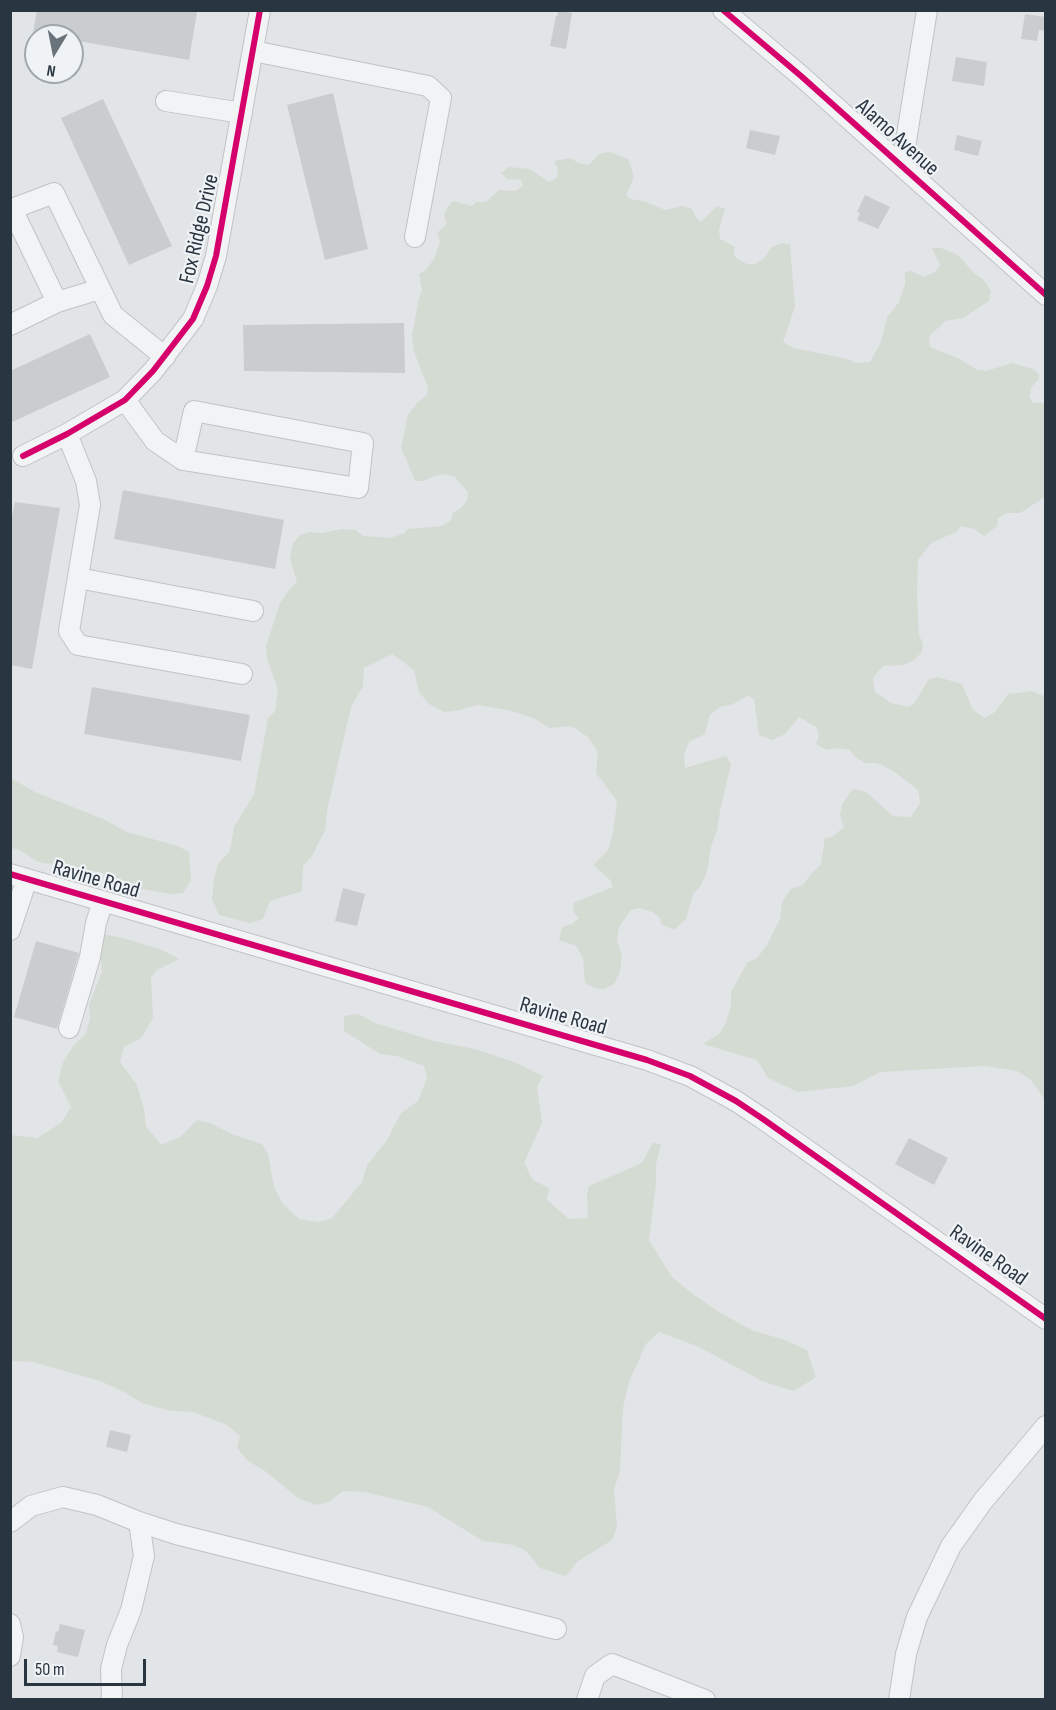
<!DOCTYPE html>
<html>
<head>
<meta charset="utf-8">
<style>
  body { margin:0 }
  #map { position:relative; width:1056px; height:1710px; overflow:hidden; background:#e2e5e7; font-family:"Sofia Sans Condensed",sans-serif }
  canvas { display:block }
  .frame { position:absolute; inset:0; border:12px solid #293540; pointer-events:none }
  .north { position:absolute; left:24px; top:24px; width:60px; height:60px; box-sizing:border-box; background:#f0f3f6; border:2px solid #a0a7ad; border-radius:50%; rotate:190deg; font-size:16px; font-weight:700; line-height:24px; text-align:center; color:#293540 }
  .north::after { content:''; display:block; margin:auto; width:21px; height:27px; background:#6a737a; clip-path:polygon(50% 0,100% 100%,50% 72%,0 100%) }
  .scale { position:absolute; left:24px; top:1659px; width:122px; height:27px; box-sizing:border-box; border:3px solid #293540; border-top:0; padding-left:8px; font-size:18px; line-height:21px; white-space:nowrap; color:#293540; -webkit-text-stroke:4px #f0f3f6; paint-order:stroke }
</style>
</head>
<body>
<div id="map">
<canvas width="1056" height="1710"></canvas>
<div class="frame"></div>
<div class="north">N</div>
<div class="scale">50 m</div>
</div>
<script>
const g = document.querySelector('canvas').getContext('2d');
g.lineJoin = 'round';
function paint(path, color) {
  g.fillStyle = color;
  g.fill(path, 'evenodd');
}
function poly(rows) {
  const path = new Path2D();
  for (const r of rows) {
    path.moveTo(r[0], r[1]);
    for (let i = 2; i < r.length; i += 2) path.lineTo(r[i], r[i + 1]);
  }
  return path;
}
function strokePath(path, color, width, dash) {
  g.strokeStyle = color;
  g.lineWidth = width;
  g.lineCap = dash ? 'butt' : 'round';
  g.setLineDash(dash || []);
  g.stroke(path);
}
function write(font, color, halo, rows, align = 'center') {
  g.font = font + ' "Sofia Sans Condensed",sans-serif';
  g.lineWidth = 4.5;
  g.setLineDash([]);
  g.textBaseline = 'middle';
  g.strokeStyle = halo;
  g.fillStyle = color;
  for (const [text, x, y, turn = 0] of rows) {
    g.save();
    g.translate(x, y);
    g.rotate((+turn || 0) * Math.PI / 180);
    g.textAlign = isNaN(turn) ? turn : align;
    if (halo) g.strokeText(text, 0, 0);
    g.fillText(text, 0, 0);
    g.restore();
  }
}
const green = poly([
  [610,152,628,159,631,167,634,177,626,195,630,199,644,201,665,210,682,206,692,209,695,216,701,222,717,206,725,209,719,230,720,239,735,247,734,255,736,258,747,264,755,264,763,259,772,247,782,243,790,244,795,306,783,342,794,348,848,359,855,363,870,362,881,342,887,317,899,302,905,284,905,272,911,271,924,277,935,272,940,265,932,248,941,248,958,255,975,274,983,279,991,291,989,301,963,318,945,321,938,328,929,336,930,347,962,360,977,370,986,371,1012,363,1033,369,1039,374,1039,379,1032,386,1029,396,1033,403,1043,403,1045,405,1045,497,1020,513,1006,513,998,518,997,526,984,536,974,529,961,526,956,532,931,543,918,560,917,596,919,635,923,644,922,652,914,660,903,665,883,666,873,678,875,692,891,703,908,707,914,704,928,680,937,677,948,680,962,684,973,710,985,718,995,712,1008,694,1032,691,1044,696,1045,1100,1031,1080,1017,1071,985,1066,880,1072,853,1086,798,1092,768,1078,757,1060,703,1044,720,1033,725,1024,731,1007,731,992,747,963,757,958,767,945,780,919,782,902,791,889,803,885,811,874,821,864,825,838,832,837,844,827,840,816,842,804,853,789,866,792,893,816,911,817,920,803,918,790,892,770,877,763,865,763,854,756,850,750,837,748,827,750,816,744,819,736,816,727,799,717,785,734,772,740,759,735,754,699,748,696,731,705,720,707,710,715,705,734,689,742,684,754,685,768,726,756,731,764,720,811,717,831,711,847,707,872,700,887,693,894,686,919,674,930,661,924,660,918,652,912,640,908,631,910,619,927,617,940,622,955,620,972,614,984,604,989,595,988,585,983,583,958,576,946,559,940,562,927,572,924,579,918,574,912,573,903,613,887,610,880,593,865,608,850,613,833,617,801,596,773,598,752,588,737,571,726,550,728,533,718,512,711,477,705,460,710,444,712,429,704,419,692,414,670,392,654,364,668,363,686,351,707,327,811,325,830,312,856,303,866,302,891,270,901,263,919,250,923,219,915,212,899,214,879,218,864,230,851,234,827,254,794,268,718,275,711,278,689,267,659,266,646,280,603,289,590,297,582,290,559,293,543,300,535,310,532,322,533,342,529,355,530,363,536,390,538,405,533,408,529,442,526,451,520,453,513,461,508,467,500,468,492,455,477,446,474,434,476,423,481,415,481,401,447,408,415,417,403,427,395,428,387,414,352,412,335,419,298,422,291,419,274,425,271,434,259,440,241,437,233,447,224,444,215,448,207,453,201,472,206,477,202,486,202,499,190,515,191,523,186,521,180,507,179,501,173,509,167,530,169,549,182,557,178,558,169,554,161,571,158,578,163,589,165,599,154],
  [11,778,35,792,103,819,127,832,178,846,189,852,191,880,183,893,170,894,136,888,124,881,99,872,38,862,20,850,11,848],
  [104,934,126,939,160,949,179,959,157,970,151,978,153,1018,141,1038,124,1047,120,1062,137,1085,144,1109,146,1126,161,1145,180,1137,197,1120,210,1123,234,1135,262,1144,268,1154,274,1187,283,1204,299,1219,319,1222,332,1218,362,1182,367,1165,387,1140,401,1113,418,1101,427,1078,424,1066,397,1056,380,1054,344,1031,344,1016,358,1014,375,1023,434,1041,475,1049,517,1063,543,1076,537,1087,542,1123,524,1163,533,1180,549,1188,547,1200,569,1219,588,1218,587,1196,589,1186,642,1163,653,1142,661,1145,656,1164,656,1184,649,1240,672,1277,694,1295,722,1314,754,1331,782,1339,807,1350,816,1377,794,1391,777,1386,762,1381,699,1347,659,1332,646,1344,629,1382,623,1408,620,1471,614,1489,617,1527,612,1540,577,1562,566,1576,540,1568,526,1551,514,1545,483,1541,428,1507,365,1492,343,1491,330,1501,317,1505,298,1498,265,1471,248,1461,237,1448,240,1436,227,1425,193,1412,171,1411,142,1403,126,1393,100,1381,33,1362,11,1361,11,1135,37,1138,61,1123,71,1107,58,1081,63,1062,74,1045,85,1035,90,1019,89,1004,102,972,100,954]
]);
const building = poly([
  [37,10,186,10,197,12,189,60,72,40,72,36,49,36,33,33],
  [559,10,572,13,566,49,550,46,556,16,557,16],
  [1025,14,1046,17,1046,31,1039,30,1037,41,1021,39],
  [956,57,987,62,984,86,952,81],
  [333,93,368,249,325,260,287,105],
  [103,99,172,246,129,265,61,118],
  [750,130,780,136,775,155,746,148],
  [957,135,982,141,978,156,954,150],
  [865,195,890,207,878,229,857,220,860,213,857,212],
  [404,323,405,373,244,371,243,325],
  [90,334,110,377,10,423,10,371],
  [123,490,284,520,275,569,114,539],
  [15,502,60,508,32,669,10,665,10,526],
  [92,687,250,715,241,761,84,734],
  [343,888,365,894,357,926,335,921],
  [36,941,79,953,57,1029,14,1017],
  [909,1138,948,1158,934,1185,895,1164],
  [110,1430,131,1435,127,1452,106,1447],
  [60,1624,85,1630,78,1657,57,1652,58,1646,53,1645,56,1631,58,1632]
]);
const minor = poly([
  [723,10,801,76,1046,295],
  [253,51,428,86,441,98,415,237],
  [166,101,242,113],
  [902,166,927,10],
  [57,302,100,289],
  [10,325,57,302,12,209,54,193,113,315,165,357],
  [125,400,155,441,183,460,358,488,363,443,194,411,183,460],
  [67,434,86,481,90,505,69,631,78,645,242,674],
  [23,456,67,434,125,400,153,371,193,319,207,286,216,256,260,10],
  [78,578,253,611],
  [10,874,647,1060,690,1076,736,1101,763,1119,1046,1319],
  [10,930,27,879],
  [69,1028,90,957,96,923,103,901],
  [10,1522,31,1506,63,1497,97,1505,139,1522,144,1556,131,1610,117,1645,111,1669,112,1700],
  [139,1522,176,1534,556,1629],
  [10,1624,13,1637,10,1656],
  [587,1700,595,1676,612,1664,705,1700],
  [899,1700,906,1654,917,1617,951,1546,983,1501,1046,1426]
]);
const cycleway = poly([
  [723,10,801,76,1046,295],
  [23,456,67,434,125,400,153,371,193,319,207,286,216,256,260,10],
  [10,874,647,1060,690,1076,736,1101,763,1119,1046,1319]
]);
const streetNames = [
  ["Alamo Avenue",897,138,42],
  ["Fox Ridge Drive",200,229,-77],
  ["Ravine Road",96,880,16],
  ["Ravine Road",563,1017,16],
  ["Ravine Road",988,1256,35]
];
paint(green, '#d4dbd2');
paint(building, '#cacdcf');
strokePath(minor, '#c0c3c5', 22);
strokePath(minor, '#f1f3f4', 20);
strokePath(cycleway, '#d6006c', 6);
write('22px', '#293540', '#f0f3f6', streetNames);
</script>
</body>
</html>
